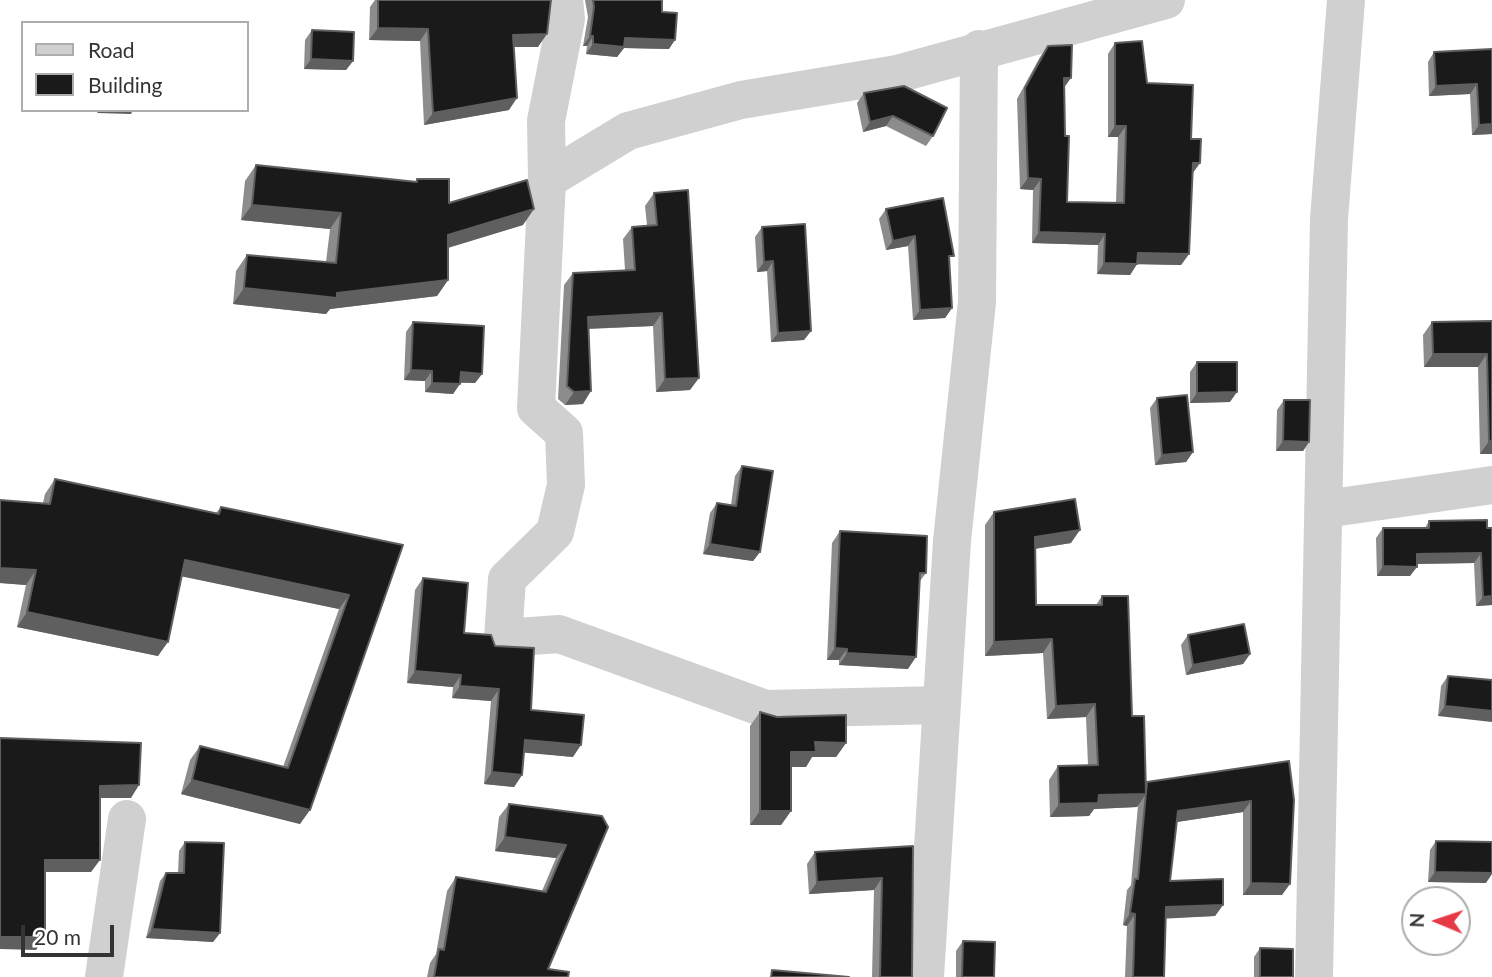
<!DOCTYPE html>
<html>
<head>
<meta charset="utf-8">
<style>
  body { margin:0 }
  #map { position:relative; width:1492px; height:977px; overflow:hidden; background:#fff; font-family:Lato,sans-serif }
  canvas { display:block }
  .legend { position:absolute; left:21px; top:21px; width:228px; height:91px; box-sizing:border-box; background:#fff; border:2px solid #adadad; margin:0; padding:9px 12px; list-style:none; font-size:21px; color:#333 }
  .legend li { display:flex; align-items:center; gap:14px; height:35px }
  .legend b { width:35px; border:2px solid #adadad }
  .north { position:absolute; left:1401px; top:886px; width:70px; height:70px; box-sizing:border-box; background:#fff; border:2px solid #adadad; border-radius:50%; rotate:272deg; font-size:19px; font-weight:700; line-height:28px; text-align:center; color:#333 }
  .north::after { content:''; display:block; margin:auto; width:24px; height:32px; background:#e63946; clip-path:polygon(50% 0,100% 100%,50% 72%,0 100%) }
  .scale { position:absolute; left:21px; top:925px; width:93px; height:32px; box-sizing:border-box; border:4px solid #333; border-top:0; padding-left:9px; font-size:21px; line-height:24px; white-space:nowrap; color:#333; -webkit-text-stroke:5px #fff; paint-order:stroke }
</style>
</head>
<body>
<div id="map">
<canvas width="1492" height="977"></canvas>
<ul class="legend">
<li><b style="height:9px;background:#d0d0d0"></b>Road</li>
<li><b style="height:19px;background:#1a1a1a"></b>Building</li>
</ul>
<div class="north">N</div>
<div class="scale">20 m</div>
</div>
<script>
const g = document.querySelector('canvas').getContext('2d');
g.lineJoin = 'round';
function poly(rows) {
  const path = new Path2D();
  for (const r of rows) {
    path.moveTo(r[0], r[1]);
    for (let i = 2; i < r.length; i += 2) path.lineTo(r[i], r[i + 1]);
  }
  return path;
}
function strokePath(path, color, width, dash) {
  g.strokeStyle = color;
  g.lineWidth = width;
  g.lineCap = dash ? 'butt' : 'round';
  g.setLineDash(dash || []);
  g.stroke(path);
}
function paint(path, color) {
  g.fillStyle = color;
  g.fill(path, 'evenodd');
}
const minor = poly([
  [564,0,566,19,546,121,547,180,536,408,564,433,566,485,555,532,507,579,503,638,559,634,766,709,942,705],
  [547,180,628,131,741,100,897,74,1166,0],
  [1325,509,1492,485],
  [104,977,127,819],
  [925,977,952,541,977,302,979,49],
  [1314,977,1329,219,1346,0]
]);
const wall = poly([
  [375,0,551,0,538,47,514,47,509,110,424,125,420,41,369,40,370,7],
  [585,0,662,0,662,12,669,49,624,48,617,57,586,54,587,46,583,46,588,17],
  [312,30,353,61,346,70,304,69,305,40],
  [1115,43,1191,139,1200,163,1192,174,1189,254,1181,265,1137,264,1130,275,1097,274,1098,245,1032,243,1033,190,1020,189,1017,99,1040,57,1048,46,1064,88,1067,202,1116,203,1118,137,1108,137,1108,54],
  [1492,49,1492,134,1472,135,1470,94,1429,96,1428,62,1434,52],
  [864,93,933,136,926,146,886,126,863,132,857,103],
  [256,165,415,182,417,179,449,203,523,225,448,248,448,280,437,296,330,309,326,314,233,304,236,271,247,255,326,262,330,229,241,220,245,181],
  [654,193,690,390,656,392,653,326,589,329,583,404,565,405,558,399,564,285,573,273,625,270,623,239,632,227,647,225,645,206],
  [886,209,949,263,952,308,945,318,913,320,908,246,886,250,879,219],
  [762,227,811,331,804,340,771,342,767,271,757,272,755,237],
  [1492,321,1492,454,1480,454,1478,367,1424,367,1423,335,1432,322],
  [413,322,482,374,475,383,460,383,453,394,425,392,425,381,404,380,406,332],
  [1197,362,1230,402,1190,403,1190,372],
  [1157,398,1193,452,1186,462,1155,465,1150,408],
  [1284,400,1309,442,1303,451,1276,451,1277,410],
  [742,466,760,552,753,561,703,554,710,513,717,503,731,505,735,476],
  [55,479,216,513,221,507,403,545,300,824,181,794,190,760,200,746,283,767,339,609,182,576,158,656,17,627,26,585,0,583,0,500,43,503,45,494],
  [994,512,1071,543,1035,549,1036,605,1096,605,1102,596,1132,716,1146,784,1147,782,1289,761,1282,895,1243,895,1243,812,1177,822,1170,881,1223,905,1215,916,1166,918,1164,977,1125,977,1127,926,1123,925,1127,890,1131,885,1138,805,1137,807,1094,809,1089,816,1050,817,1049,780,1058,766,1088,765,1086,717,1047,719,1043,653,985,656,985,525],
  [1487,520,1492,605,1476,606,1474,563,1417,564,1410,576,1377,576,1376,538,1383,528,1425,528,1429,521],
  [840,531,926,573,920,581,908,669,839,665,839,660,827,660,832,543],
  [423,578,464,633,495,646,531,710,573,757,524,752,522,775,514,787,484,784,491,701,452,698,453,687,407,683,415,590],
  [1188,635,1250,654,1243,664,1186,675,1181,645],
  [1448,676,1492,680,1438,716,1441,686],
  [760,712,846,743,836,757,812,757,806,767,791,767,791,811,781,825,750,825,750,726],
  [509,804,602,816,548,969,568,977,427,977,430,963,436,954,447,891,456,877,542,891,556,858,495,851,499,817],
  [1436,841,1486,883,1428,882,1430,850],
  [185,842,220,933,213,942,146,938,160,881,166,873,178,873,179,851],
  [913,846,912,977,872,977,874,890,809,894,807,864,815,852],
  [963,941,994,977,956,977,956,951],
  [1260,948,1293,977,1254,977,1254,957]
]);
const shadedWall = poly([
  [378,28,428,29,420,41,369,40],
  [547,34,538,47,505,47,513,35],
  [590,36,593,36,587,46,583,46],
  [625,38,675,40,669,49,624,48,617,57,586,54,593,44],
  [311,59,353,61,346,70,304,69],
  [1064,78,1071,78,1063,89],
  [1477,84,1470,94,1429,96,1436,86],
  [517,98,509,110,424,125,433,113],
  [99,110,133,110,131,114,97,113],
  [893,116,886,126,863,132,870,122],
  [1492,124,1492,134,1472,135,1479,125],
  [1115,126,1126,126,1118,137,1108,137],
  [1193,163,1200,163,1192,174],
  [1028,178,1041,179,1033,190,1020,189],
  [252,205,341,213,330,229,241,220],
  [534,209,523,225,437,251,448,235],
  [1039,232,1105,234,1098,245,1032,243],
  [915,236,908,246,886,250,893,241],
  [1138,253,1189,254,1181,265,1130,264],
  [773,261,767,271,757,272,764,262],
  [1104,263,1137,264,1130,275,1097,274],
  [448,280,437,296,330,309,326,314,233,304,244,288,337,293],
  [952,308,945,318,913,320,920,310],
  [662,313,653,326,579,329,588,317],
  [811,331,804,340,771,342,778,333],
  [1433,354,1487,354,1478,367,1424,367],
  [411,370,432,371,425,381,404,380],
  [461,372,482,374,475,383,454,382],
  [699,378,690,390,656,392,665,379],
  [432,383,460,384,453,394,425,392],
  [591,391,583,404,565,405,574,392],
  [1237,392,1230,402,1190,403,1197,393],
  [1283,441,1309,442,1303,451,1276,451],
  [1489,441,1492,441,1492,454,1480,454],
  [1193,452,1186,462,1155,465,1162,455],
  [1080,530,1071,543,1026,550,1035,537],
  [710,544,760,552,753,561,703,554],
  [1481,553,1474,563,1410,564,1417,554],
  [185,560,349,595,339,609,175,575],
  [1383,566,1417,567,1410,576,1377,576],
  [0,568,36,570,26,585,0,583],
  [1492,596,1492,605,1476,606,1483,597],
  [27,612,168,642,158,656,17,627],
  [1052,639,1043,653,985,656,994,642],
  [835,648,847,649,839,660,827,660],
  [847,653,916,657,908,669,839,665],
  [1250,654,1243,664,1186,675,1193,665],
  [415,671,461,675,453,687,407,683],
  [460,686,499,689,491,701,452,698],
  [1095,704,1086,717,1047,719,1056,706],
  [1445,706,1492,711,1492,722,1438,716],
  [525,740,581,745,573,757,517,752],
  [815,742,846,743,836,757,812,757,806,767,781,767,791,752],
  [492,772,522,775,514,787,484,784],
  [192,780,310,810,300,824,181,794],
  [139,785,131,798,92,798,100,786],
  [1146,794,1137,807,1094,809,1089,816,1050,817,1059,804,1099,795],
  [1251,801,1243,812,1170,823,1178,811],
  [760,811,791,811,781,825,750,825],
  [505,837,566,845,556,858,495,851],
  [45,860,100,860,91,872,37,872],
  [1435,872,1492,873,1492,874,1486,883,1428,882],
  [882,878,874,890,809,894,817,882],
  [1251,883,1290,884,1282,895,1243,895],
  [1223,905,1215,916,1158,919,1166,907],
  [1130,913,1135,914,1127,926,1123,925],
  [152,929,220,933,213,942,146,938],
  [0,937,45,937,36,950,0,949]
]);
const building = poly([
  [378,0,551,0,547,34,513,35,517,98,433,113,428,29,378,28,378,0],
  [593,0,662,0,662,12,677,13,675,40,625,38,624,47,593,44,593,36,590,36,594,7,593,0],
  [312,30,354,32,353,61,311,59,312,30],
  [1142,41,1147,83,1193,85,1191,139,1201,139,1200,163,1193,163,1189,254,1138,253,1137,264,1104,263,1105,234,1039,232,1041,179,1028,178,1025,88,1048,46,1072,45,1071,78,1064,78,1065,136,1069,136,1067,202,1124,203,1126,126,1115,126,1115,43,1142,41],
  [1492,49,1492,124,1479,125,1477,84,1436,86,1434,52,1492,49],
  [904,86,947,108,933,136,893,116,870,122,864,93,904,86],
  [256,165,417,182,417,179,449,179,449,203,527,180,534,209,448,235,448,280,337,293,337,298,244,288,247,255,336,263,341,213,252,205,256,165],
  [688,190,699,378,665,379,662,313,588,317,591,391,574,392,567,386,573,273,635,270,632,227,657,225,654,193,688,190],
  [943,198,954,256,949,256,952,308,920,310,915,236,893,241,886,209,943,198],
  [805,224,811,331,778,333,773,261,764,262,762,227,805,224],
  [1492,321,1492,441,1489,441,1487,354,1433,354,1432,322,1492,321],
  [413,322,484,326,482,374,461,372,460,384,432,383,432,371,411,370,413,322],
  [1197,362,1237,362,1237,392,1197,393,1197,362],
  [1187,395,1193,452,1162,455,1157,398,1187,395],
  [1284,400,1310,400,1309,442,1283,441,1284,400],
  [742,466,773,471,760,552,710,544,717,503,736,506,742,466],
  [55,479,219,514,221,507,403,545,310,810,192,780,200,746,288,768,349,595,185,560,168,642,27,612,36,570,0,568,0,500,50,504,55,479],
  [1075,499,1080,530,1035,537,1036,605,1102,605,1102,596,1128,596,1132,716,1144,716,1146,794,1099,795,1098,803,1059,804,1058,766,1098,765,1095,704,1056,706,1052,639,994,642,994,512,1075,499],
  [1487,520,1487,528,1492,528,1492,596,1483,597,1481,553,1417,554,1417,567,1383,566,1383,528,1429,528,1429,521,1487,520],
  [840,531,927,536,926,573,920,573,916,657,847,653,847,649,835,648,840,531],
  [423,578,468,583,464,633,491,635,495,646,534,648,531,710,584,715,581,745,525,740,522,775,492,772,499,689,460,686,461,675,415,671,423,578],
  [1244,624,1250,654,1193,665,1188,635,1244,624],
  [1448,676,1492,680,1492,711,1445,706,1448,676],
  [760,712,777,717,846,715,846,743,815,742,816,752,791,752,791,811,760,811,760,712],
  [0,738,141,743,139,785,100,786,100,860,45,860,45,937,0,937,0,738],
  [1289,761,1294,800,1290,884,1251,883,1251,801,1178,811,1170,881,1223,879,1223,905,1166,907,1164,977,1133,977,1135,914,1130,913,1135,879,1138,879,1147,782,1289,761],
  [509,804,602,816,608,827,548,969,569,972,568,977,434,977,439,949,444,950,456,877,546,892,566,845,505,837,509,804],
  [1436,841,1492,842,1492,873,1435,872,1436,841],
  [185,842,224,843,220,933,152,929,166,873,184,873,185,842],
  [913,846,912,977,880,977,882,878,817,882,815,852,913,846],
  [963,941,995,942,994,977,962,977,963,941],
  [1260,948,1293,949,1293,977,1260,977,1260,948],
  [772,970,849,977,771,977,772,970]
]);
strokePath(minor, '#d0d0d0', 38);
paint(wall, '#8c8c8c');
paint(shadedWall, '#5f5f5f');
paint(building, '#1a1a1a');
strokePath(building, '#5f5f5f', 2);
</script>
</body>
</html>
